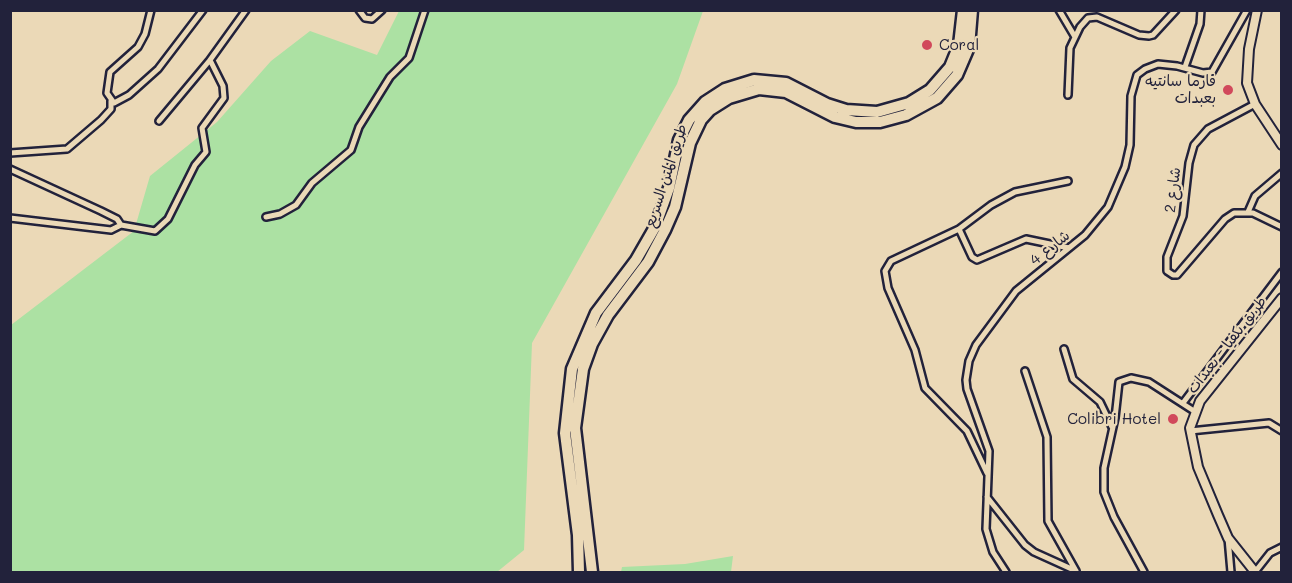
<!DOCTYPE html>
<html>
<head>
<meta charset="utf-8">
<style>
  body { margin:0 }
  #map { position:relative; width:1292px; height:583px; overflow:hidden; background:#ebd9b7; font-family:Mali,sans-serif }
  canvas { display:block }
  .frame { position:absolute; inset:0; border:12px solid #22223b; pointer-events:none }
</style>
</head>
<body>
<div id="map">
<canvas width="1292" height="583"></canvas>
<div class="frame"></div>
</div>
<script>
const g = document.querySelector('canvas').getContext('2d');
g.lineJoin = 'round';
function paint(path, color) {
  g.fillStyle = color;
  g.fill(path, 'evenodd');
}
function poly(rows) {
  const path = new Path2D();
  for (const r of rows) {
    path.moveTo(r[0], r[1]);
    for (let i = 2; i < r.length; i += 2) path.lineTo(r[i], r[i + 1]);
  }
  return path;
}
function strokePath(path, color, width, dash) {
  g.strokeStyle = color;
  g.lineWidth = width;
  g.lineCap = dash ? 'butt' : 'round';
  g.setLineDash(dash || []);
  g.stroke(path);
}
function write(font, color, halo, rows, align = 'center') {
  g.font = font + ' Mali,"Playpen Sans Arabic",sans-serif';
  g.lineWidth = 4.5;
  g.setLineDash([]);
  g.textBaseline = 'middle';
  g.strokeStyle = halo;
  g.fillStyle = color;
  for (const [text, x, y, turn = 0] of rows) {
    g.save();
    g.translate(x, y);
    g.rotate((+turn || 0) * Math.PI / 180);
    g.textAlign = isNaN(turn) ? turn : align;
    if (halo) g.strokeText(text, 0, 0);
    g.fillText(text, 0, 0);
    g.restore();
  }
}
const green = poly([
  [399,11,703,11,677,84,532,343,524,550,497,572,11,572,11,325,134,231,150,176,217,122,271,61,310,31,377,55],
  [733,556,731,572,621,572,622,567,685,564]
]);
const minor = poly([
  [151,10,145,34,138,47,110,72,107,93,114,103,129,95,158,69,203,10],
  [359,10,365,18,372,19,382,10],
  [1059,10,1075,37],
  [1185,67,1200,24,1201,10],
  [1068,95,1070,48,1080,27,1088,18,1097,17,1139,35,1149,36,1153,35,1176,10],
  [1255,104,1208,129,1194,145,1189,163,1183,216,1167,257,1167,271,1173,275,1177,275,1225,219,1234,213,1253,213,1282,227],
  [159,121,210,60,246,10],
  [10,153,67,149,101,120,111,109,111,101],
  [10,169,101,211,117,219,121,225,111,230,10,218],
  [1248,212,1255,196,1282,173],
  [266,217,280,214,296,205,312,183,351,150,359,127,372,106,390,77,409,58,425,10],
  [121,225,155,231,168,219,195,165,206,152,202,128,224,98,223,86,210,60],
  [959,229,972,257,977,260,1026,239,1069,248],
  [1064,349,1073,379,1100,402,1112,427],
  [1025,371,1047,437,1048,521,1076,571],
  [1183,403,1282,272],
  [1190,431,1269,423,1282,431],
  [987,473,967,431,925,388,915,350,888,288,885,271,891,261,959,229,991,205,1015,192,1068,181],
  [987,497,1025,545,1034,552,1076,571],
  [1228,538,1231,572],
  [1006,572,993,552,986,529,989,451,967,389,966,380,969,361,976,345,1016,291,1085,235,1108,207,1125,167,1130,145,1131,96,1137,75,1145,69,1158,64,1177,66,1203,73,1212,72,1247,10],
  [1144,572,1114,517,1104,492,1104,468,1115,418,1119,382,1131,378,1149,382,1194,411],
  [1255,572,1270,553,1282,547]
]);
const secondary = poly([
  [1257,10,1249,49,1247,83,1255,104,1282,145],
  [1255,572,1228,538,1218,515,1198,467,1190,428,1200,401,1282,298]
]);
const motorway = poly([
  [579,572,578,535,565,433,572,369,596,313,636,260,655,227,669,188,679,140,689,120,705,102,725,89,754,80,786,83,827,104,846,110,877,112,909,103,930,90,950,67,959,45,963,10],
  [592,572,575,428,583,369,592,344,608,315,648,262,665,230,675,207,690,143,701,120,710,110,729,98,759,89,786,92,835,117,856,122,880,122,906,115,937,98,957,75,969,47,972,10]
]);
const markers = [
  [927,45,6,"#d1495b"],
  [1228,90,6,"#d1495b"],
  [1173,419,6,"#d1495b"]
];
const poiNames = [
  ["Coral",939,45,"left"],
  ["فارما سانتيه",1216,81],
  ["بعبدات",1216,98],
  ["Colibri Hotel",1161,419]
];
const streetNames = [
  ["طريق المتن السريع",666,176,-72],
  ["شارع 2",1173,190,-83],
  ["شارع 4",1050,248,-39],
  ["طريق بكفيا - بعبدات",1227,345,-52]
];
paint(green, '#ace1a3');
strokePath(minor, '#22223b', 10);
strokePath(secondary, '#22223b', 12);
strokePath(motorway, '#22223b', 15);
strokePath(minor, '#ebd9b7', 5);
strokePath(secondary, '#ebd9b7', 8);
strokePath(motorway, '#ebd9b7', 10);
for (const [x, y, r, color] of markers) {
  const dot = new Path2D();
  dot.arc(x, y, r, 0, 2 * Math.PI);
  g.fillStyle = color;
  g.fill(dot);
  strokePath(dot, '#ebd9b7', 2);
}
write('15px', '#22223b', '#ebd9b7', poiNames, 'right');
write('15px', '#22223b', '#ebd9b7', streetNames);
</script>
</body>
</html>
